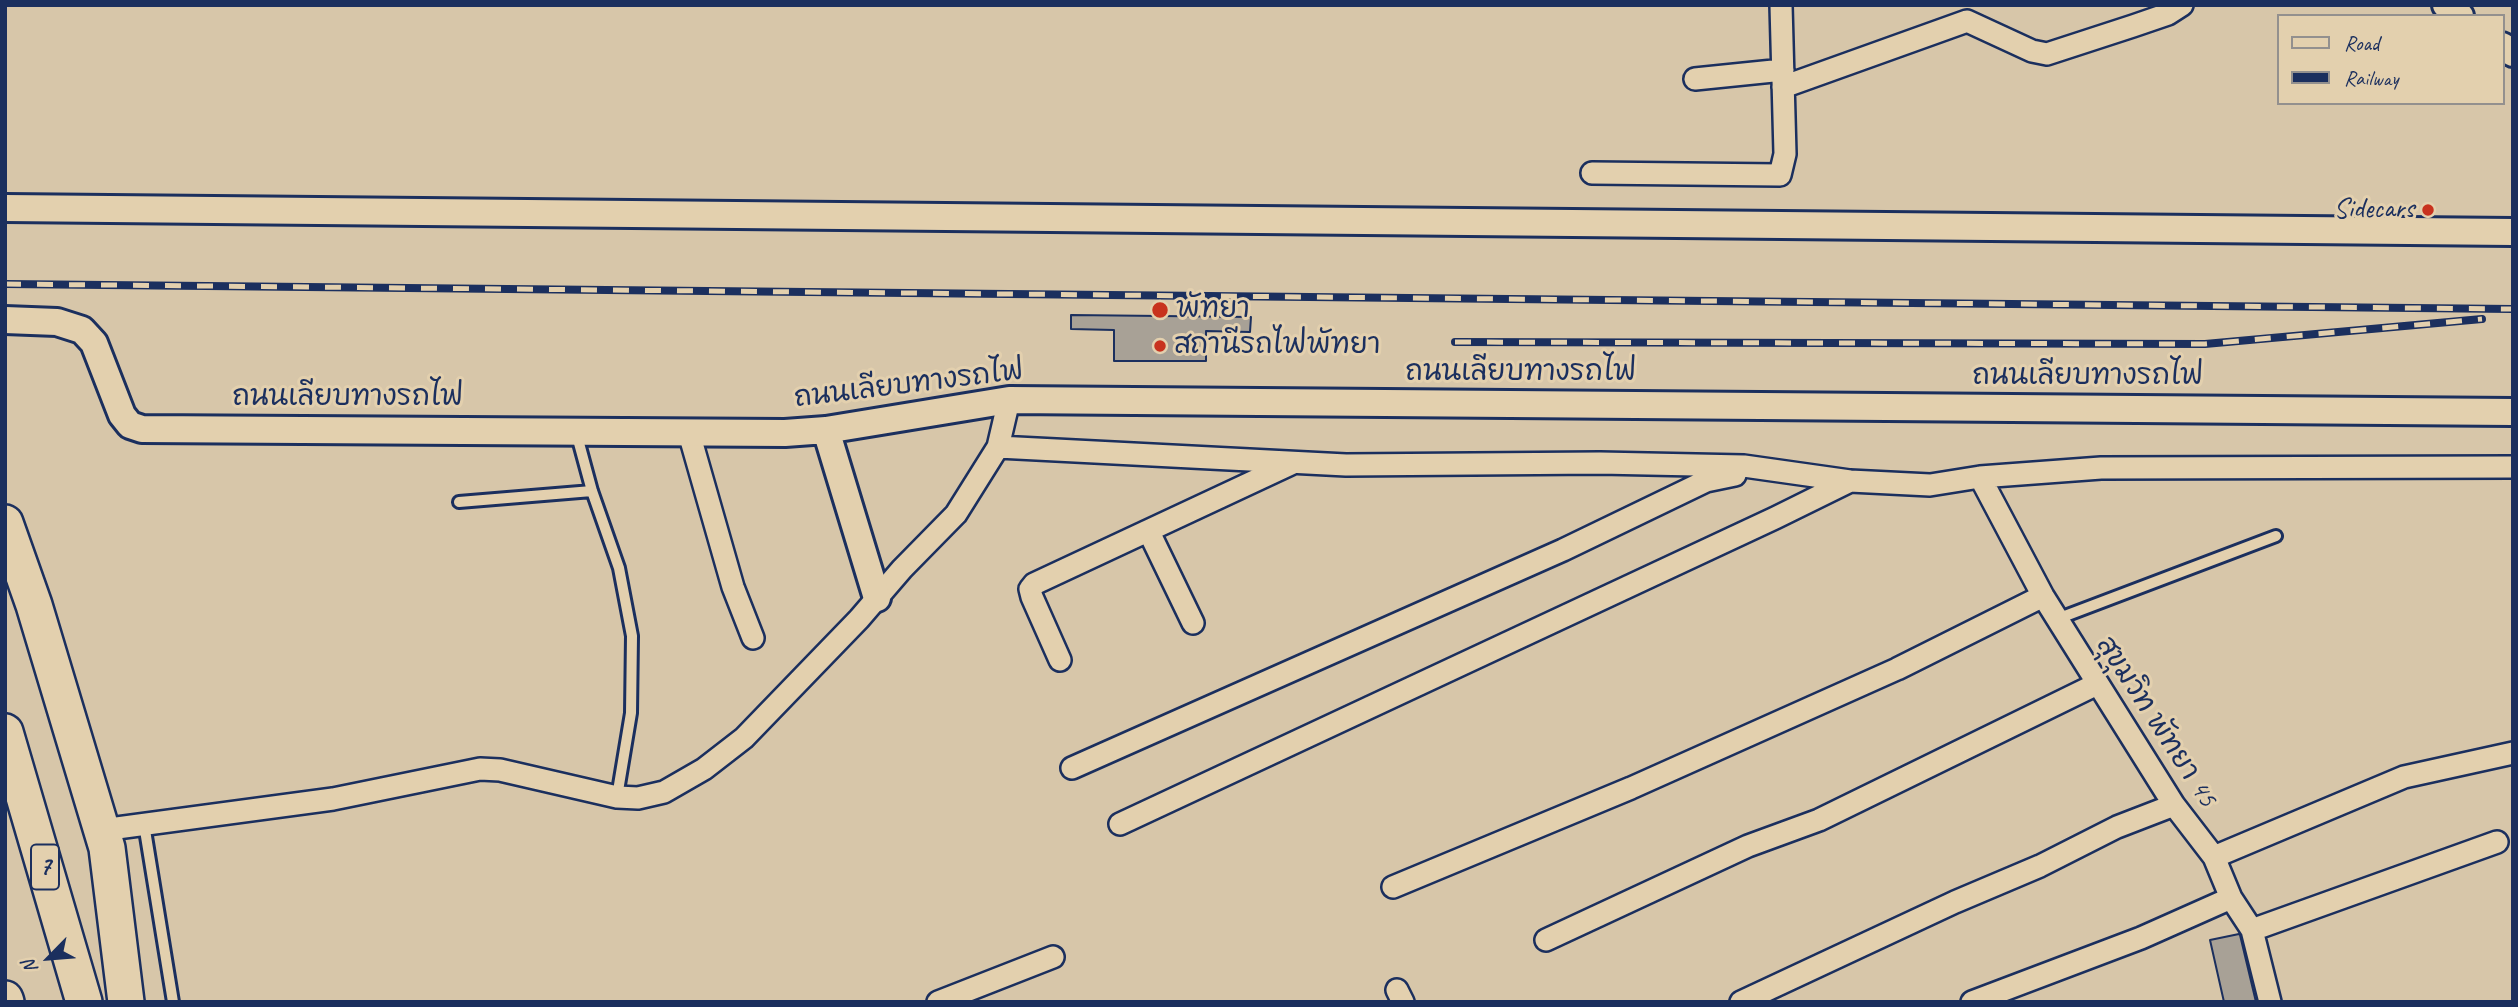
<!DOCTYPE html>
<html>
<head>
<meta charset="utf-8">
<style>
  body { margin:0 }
  #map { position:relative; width:2518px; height:1007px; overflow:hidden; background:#d7c6a9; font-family:Caveat,sans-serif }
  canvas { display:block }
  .frame { position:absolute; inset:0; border:7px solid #1b2f5e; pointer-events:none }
  .legend { position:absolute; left:2277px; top:14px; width:228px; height:91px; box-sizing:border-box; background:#e3d0ae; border:2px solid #93908e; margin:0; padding:9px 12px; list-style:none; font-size:21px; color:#1b2f5e }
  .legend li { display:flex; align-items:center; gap:14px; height:35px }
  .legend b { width:35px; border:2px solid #93908e }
  .north { position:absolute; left:14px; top:923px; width:70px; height:70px; -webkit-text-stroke:5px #e3d0ae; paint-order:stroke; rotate:245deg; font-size:19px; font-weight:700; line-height:28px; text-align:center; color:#1b2f5e }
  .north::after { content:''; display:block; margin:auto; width:24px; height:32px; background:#1b2f5e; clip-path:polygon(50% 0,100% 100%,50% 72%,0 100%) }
</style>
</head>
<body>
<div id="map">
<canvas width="2518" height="1007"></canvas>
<div class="frame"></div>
<ul class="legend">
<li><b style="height:9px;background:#e3d0ae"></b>Road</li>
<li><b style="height:9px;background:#1b2f5e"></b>Railway</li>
</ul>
<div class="north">N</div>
</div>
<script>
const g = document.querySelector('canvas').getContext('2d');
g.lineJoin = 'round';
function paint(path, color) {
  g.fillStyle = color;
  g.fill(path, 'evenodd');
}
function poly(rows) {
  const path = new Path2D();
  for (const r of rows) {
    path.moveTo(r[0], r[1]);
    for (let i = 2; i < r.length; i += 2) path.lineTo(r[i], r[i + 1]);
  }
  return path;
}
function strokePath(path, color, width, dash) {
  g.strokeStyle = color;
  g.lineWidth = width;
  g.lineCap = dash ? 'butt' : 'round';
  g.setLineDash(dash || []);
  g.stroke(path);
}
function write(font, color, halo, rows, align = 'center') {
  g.font = font + ' Caveat,"Playpen Sans Thai",sans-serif';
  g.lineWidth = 6;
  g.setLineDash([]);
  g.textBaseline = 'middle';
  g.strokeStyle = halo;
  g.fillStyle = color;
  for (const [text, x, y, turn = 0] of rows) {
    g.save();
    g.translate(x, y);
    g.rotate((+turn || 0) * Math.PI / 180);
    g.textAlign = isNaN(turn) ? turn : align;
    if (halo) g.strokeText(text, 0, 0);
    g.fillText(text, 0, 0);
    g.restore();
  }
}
const building = poly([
  [1071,315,1251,317,1250,332,1206,331,1206,361,1114,361,1114,330,1071,329,1071,315],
  [2239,934,2240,935,2256,1002,2224,1002,2210,940,2239,934]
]);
const service = poly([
  [576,432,592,491,619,568,632,636,631,713,617,797],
  [459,502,592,491],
  [2057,619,2276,536],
  [144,824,173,1002]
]);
const minor = poly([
  [1695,79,1783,70],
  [1783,87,1967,21,2032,51,2047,54,2133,26,2168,14,2182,5],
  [1592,173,1780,175,1785,154,1781,5],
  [689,433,733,587,753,638],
  [998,447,1346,465,1600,463,1744,466,1850,481,1930,485,1980,477,2101,468,2513,467],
  [1980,477,2043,596,2174,805,2214,857,2231,898,2252,930,2270,1002],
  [1149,532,1193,623],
  [1060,660,1032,597,1030,589,1034,584,1293,463],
  [1072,768,1563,550,1706,481,1735,475],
  [1120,824,1775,518,1850,481],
  [102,830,333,799,480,769,500,770,617,797,638,798,664,792,704,769,744,738,859,619,902,569,956,514,998,447,1009,400],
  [2214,857,2404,777,2513,753],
  [1393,887,1631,788,1897,669,2043,596],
  [2252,930,2497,842],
  [1546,940,1748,846,1819,820,2097,684],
  [1397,990,1403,1002],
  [938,1002,1053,957],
  [1741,1002,1955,902,2040,866,2117,827,2174,805],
  [1972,1002,2141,938,2231,898]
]);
const tertiary = poly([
  [2446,5,2460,16],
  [2502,46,2513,53],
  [5,208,2513,232],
  [5,320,57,322,82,330,94,343,122,415,130,425,142,429,785,433,826,430,1009,400,2513,412],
  [826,430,877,598]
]);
const trunk = poly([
  [5,523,34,605,107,848,126,1002],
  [5,732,84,1002],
  [5,999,6,1002]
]);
const rail = poly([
  [5,284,2513,309],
  [1455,342,2205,344,2482,319]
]);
const markers = [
  [2428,210,7,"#c8321e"],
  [1160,310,9,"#c8321e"],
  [1160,346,7,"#c8321e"]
];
const shields = [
  [45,867,28]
];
const shieldNames = [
  ["7",45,867]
];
const poiNames = [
  ["Sidecars",2414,210,"right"],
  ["พัทยา",1176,310],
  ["สถานีรถไฟพัทยา",1174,346]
];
const streetNames = [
  ["ถนนเลียบทางรถไฟ",1521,373],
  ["ถนนเลียบทางรถไฟ",2088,377],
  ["ถนนเลียบทางรถไฟ",909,385,-7],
  ["ถนนเลียบทางรถไฟ",348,398],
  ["สุขุมวิท พัทยา 45",2156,722,57]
];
paint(building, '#a8a196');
strokePath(building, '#1b2f5e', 2);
strokePath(service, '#1b2f5e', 16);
strokePath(minor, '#1b2f5e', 26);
strokePath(tertiary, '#1b2f5e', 32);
strokePath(trunk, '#1b2f5e', 40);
strokePath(service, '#e3d0ae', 10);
strokePath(minor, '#e3d0ae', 21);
strokePath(tertiary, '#e3d0ae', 26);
strokePath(trunk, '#e3d0ae', 35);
strokePath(rail, '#1b2f5e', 8);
strokePath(rail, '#e3d0ae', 5, [16]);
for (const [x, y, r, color] of markers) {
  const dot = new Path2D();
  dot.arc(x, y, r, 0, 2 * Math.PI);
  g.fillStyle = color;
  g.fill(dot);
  strokePath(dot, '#e3d0ae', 2.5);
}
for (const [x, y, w] of shields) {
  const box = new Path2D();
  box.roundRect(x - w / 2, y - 22.5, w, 45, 5);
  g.fillStyle = '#e3d0ae';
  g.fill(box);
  strokePath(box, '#1b2f5e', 2);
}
write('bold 26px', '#1b2f5e', null, shieldNames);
write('28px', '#1b2f5e', '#e3d0ae', poiNames, 'left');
write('28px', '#1b2f5e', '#e3d0ae', streetNames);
</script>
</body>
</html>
